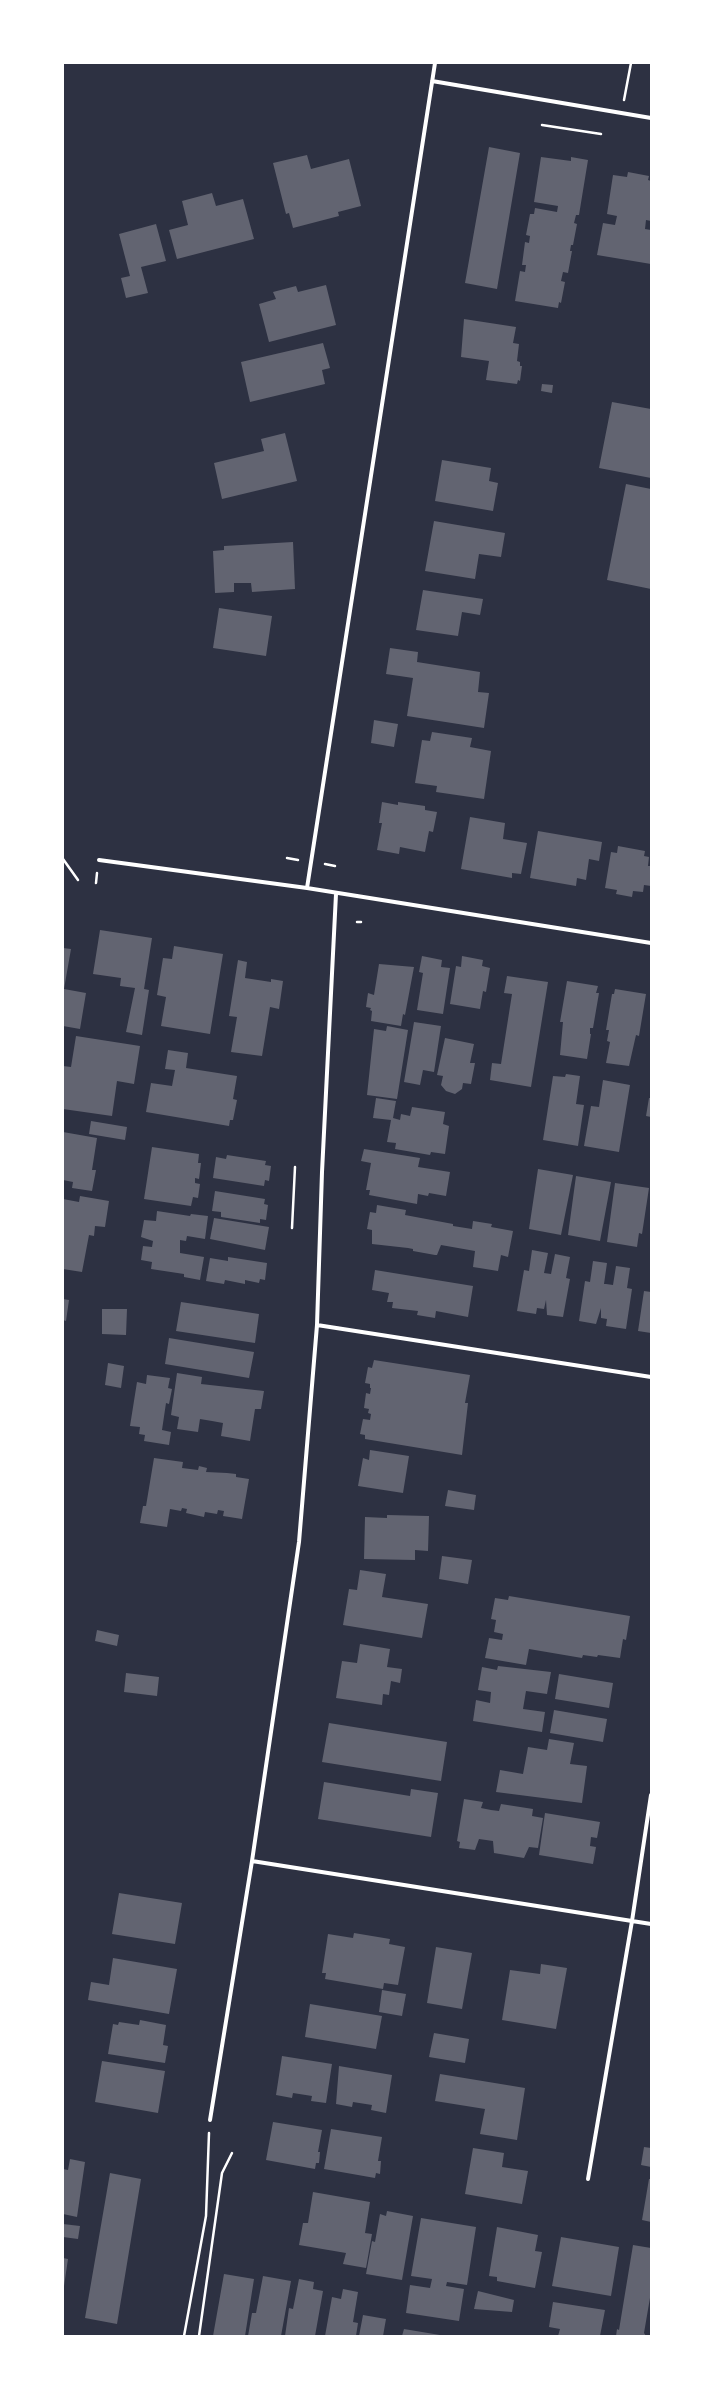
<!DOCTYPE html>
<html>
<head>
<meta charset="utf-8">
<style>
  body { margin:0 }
  #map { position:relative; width:714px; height:2399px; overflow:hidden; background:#2d3142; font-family:Figtree,sans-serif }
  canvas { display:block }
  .frame { position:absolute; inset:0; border:64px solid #fff; pointer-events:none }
</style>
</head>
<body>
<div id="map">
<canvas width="714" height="2399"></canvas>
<div class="frame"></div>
</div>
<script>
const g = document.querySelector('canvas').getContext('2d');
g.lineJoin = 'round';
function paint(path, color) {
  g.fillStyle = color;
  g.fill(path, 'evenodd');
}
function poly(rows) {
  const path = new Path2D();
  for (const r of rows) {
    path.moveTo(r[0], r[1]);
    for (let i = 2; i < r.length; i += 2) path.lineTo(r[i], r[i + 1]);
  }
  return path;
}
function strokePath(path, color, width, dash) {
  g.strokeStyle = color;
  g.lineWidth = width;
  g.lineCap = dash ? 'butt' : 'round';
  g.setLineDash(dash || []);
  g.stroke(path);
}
const building = poly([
  [489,147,520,153,497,289,465,283],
  [307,155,311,169,349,159,361,206,338,212,339,216,293,228,289,213,286,214,273,163],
  [541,157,571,161,571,157,588,160,579,215,576,215,574,223,577,224,573,245,571,245,570,251,572,251,568,273,563,272,561,281,565,282,561,303,559,302,558,308,515,301,520,271,525,272,526,265,522,265,525,242,529,243,530,236,526,235,530,214,534,214,535,208,557,212,558,206,534,202],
  [628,172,649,176,648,180,651,181,651,221,646,220,645,229,651,230,651,264,597,255,603,223,615,225,617,216,607,214,613,175,627,177],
  [212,193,216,206,243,199,254,239,177,259,169,230,188,225,182,201],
  [156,224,166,261,141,267,148,293,126,298,121,278,130,276,119,234],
  [326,285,336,325,269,342,259,304,276,299,273,292,296,286,298,292],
  [464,319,516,327,513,343,519,344,517,361,520,362,520,366,522,366,520,381,518,380,517,384,486,380,489,361,461,357],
  [323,343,330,368,322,370,325,384,250,402,241,362],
  [542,384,553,385,552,393,541,391],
  [612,402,651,409,651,478,599,468],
  [285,433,297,481,222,499,214,463,264,451,261,439],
  [442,460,491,468,489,481,498,483,493,511,435,501],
  [626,484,651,489,651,589,607,580],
  [434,521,505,533,501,557,479,554,475,579,425,571],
  [293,542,295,589,252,592,251,583,234,583,234,592,215,593,213,551,224,550,224,546],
  [423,590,483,599,480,615,462,612,458,636,416,630],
  [219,608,272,616,266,656,213,648],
  [390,648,418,652,417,662,480,672,478,692,489,693,484,728,407,716,413,678,386,674],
  [374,720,398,724,394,747,371,743],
  [432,732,472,738,470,747,491,751,484,799,436,792,437,786,415,783,422,740,430,741],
  [382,802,398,805,398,802,425,806,425,810,437,812,433,832,429,831,425,852,400,847,399,854,377,850,382,823,379,823],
  [470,817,505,823,503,839,527,843,521,874,512,873,512,878,461,869],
  [538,831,602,842,599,861,589,859,586,880,577,878,576,886,530,878],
  [618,846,645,851,644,856,649,857,648,866,651,866,651,886,644,885,643,892,633,891,632,897,616,894,617,890,605,888,611,852,617,853],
  [100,930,152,938,144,989,149,990,142,1035,126,1032,135,988,120,986,121,978,93,974],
  [174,946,223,954,210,1034,161,1026,166,997,157,995,163,958,172,959],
  [63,948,71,949,64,989,86,993,80,1029,63,1026],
  [422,956,442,960,441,967,450,968,443,1014,417,1010,423,973,419,972],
  [462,956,483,960,482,966,490,968,486,992,483,991,480,1009,450,1004,456,966,461,967],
  [238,960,247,962,245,978,271,982,271,979,283,981,279,1009,270,1007,262,1056,231,1052,237,1017,229,1016],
  [379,964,414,967,405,1015,403,1014,401,1026,371,1021,372,1011,370,1010,371,1008,366,1007,368,993,374,995],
  [507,976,548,982,531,1087,490,1080,492,1063,501,1064,512,994,504,993],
  [567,981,598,986,596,993,599,993,593,1028,590,1028,590,1034,591,1034,587,1059,560,1055,563,1022,560,1022],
  [615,989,646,994,639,1036,636,1035,629,1066,606,1063,610,1042,607,1041,609,1030,606,1030,612,994,614,994],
  [414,1022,441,1026,434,1072,423,1070,420,1085,404,1082],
  [387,1026,408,1030,397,1099,367,1095,374,1029,386,1031],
  [76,1036,140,1046,134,1084,117,1081,112,1116,63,1109,63,1066,71,1067],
  [445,1038,474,1044,470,1063,475,1063,471,1084,463,1083,462,1089,455,1094,446,1091,441,1085,443,1076,437,1075],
  [168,1050,188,1053,186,1068,237,1076,233,1099,237,1100,233,1120,230,1120,229,1126,146,1112,151,1083,172,1086,175,1070,165,1069],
  [566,1074,580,1076,576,1104,584,1105,578,1146,543,1140,553,1076,565,1077],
  [603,1080,630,1085,619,1152,584,1146,591,1106,599,1107],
  [376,1098,396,1101,393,1118,400,1120,401,1114,410,1116,412,1107,445,1112,443,1124,449,1126,445,1154,431,1152,430,1155,395,1149,396,1143,387,1142,391,1120,373,1118],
  [649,1098,651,1098,651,1117,646,1116],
  [91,1121,127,1127,125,1140,89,1134],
  [63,1132,97,1138,92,1170,96,1170,92,1191,72,1188,73,1182,63,1180],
  [152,1147,199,1154,198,1163,201,1163,199,1179,195,1178,195,1183,200,1184,198,1198,193,1197,191,1206,144,1199],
  [364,1149,420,1158,418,1167,450,1172,446,1196,429,1193,428,1196,418,1194,417,1204,369,1195,370,1190,366,1190,371,1163,361,1161],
  [227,1155,266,1161,265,1165,271,1166,269,1181,265,1180,264,1186,213,1178,216,1157,226,1159],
  [538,1169,573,1175,561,1235,529,1229],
  [576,1176,611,1182,600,1241,568,1235],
  [615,1183,649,1188,642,1234,639,1233,637,1247,607,1242],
  [215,1191,265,1199,264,1204,268,1205,266,1220,260,1219,260,1223,221,1217,221,1212,212,1211],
  [80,1196,109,1201,105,1227,95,1226,94,1236,89,1235,82,1272,63,1269,63,1199,79,1202],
  [377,1205,406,1210,405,1215,453,1224,453,1226,472,1229,473,1221,492,1224,491,1227,513,1231,508,1257,501,1255,498,1271,473,1267,475,1251,441,1245,437,1255,435,1255,413,1251,413,1249,408,1248,372,1244,372,1230,367,1229,370,1212,376,1213],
  [157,1211,190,1216,191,1214,208,1216,205,1239,187,1236,186,1241,180,1240,180,1253,204,1257,200,1280,184,1277,184,1274,151,1269,152,1262,141,1260,143,1246,152,1247,153,1241,141,1237,144,1220,156,1221],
  [214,1218,269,1227,265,1250,210,1239],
  [532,1250,548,1253,544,1273,551,1274,555,1254,570,1257,566,1278,570,1279,563,1317,547,1315,546,1300,544,1309,537,1308,536,1314,517,1311,524,1270,529,1271],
  [228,1257,267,1263,265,1280,260,1279,259,1283,245,1280,245,1284,225,1280,224,1284,206,1281,210,1258,228,1261],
  [593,1261,607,1263,604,1284,606,1284,613,1285,616,1266,630,1268,627,1288,632,1289,626,1329,606,1326,607,1319,601,1318,601,1308,596,1324,579,1321,585,1281,590,1282],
  [375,1270,473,1286,468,1317,436,1311,435,1318,417,1315,418,1311,392,1308,393,1302,387,1302,389,1293,372,1290],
  [644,1291,651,1292,651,1333,638,1331],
  [63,1299,69,1300,66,1321,63,1320],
  [181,1302,259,1314,255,1343,176,1331],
  [102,1309,127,1309,126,1335,102,1334],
  [169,1338,254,1352,249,1378,165,1364],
  [374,1360,470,1375,465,1403,468,1403,462,1455,365,1439,365,1435,360,1434,363,1419,370,1420,371,1414,368,1413,369,1409,364,1408,366,1393,370,1394,371,1388,370,1388,370,1384,365,1383,368,1367,372,1368],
  [108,1363,124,1366,121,1388,105,1385],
  [177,1373,202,1377,201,1384,264,1391,261,1409,255,1409,250,1441,221,1436,223,1423,212,1421,200,1419,198,1432,177,1429,179,1417,171,1415],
  [147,1375,170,1378,168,1388,172,1389,169,1404,166,1403,162,1430,171,1432,169,1445,144,1441,145,1435,139,1434,140,1427,130,1426,137,1382,146,1384],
  [370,1450,409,1456,403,1493,358,1486,363,1458,369,1460],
  [154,1458,183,1462,182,1468,198,1470,199,1466,207,1468,206,1472,227,1473,236,1474,236,1477,249,1479,242,1519,223,1516,224,1511,218,1510,217,1514,205,1512,204,1517,186,1513,187,1509,182,1508,181,1511,170,1509,167,1527,140,1523,143,1506,146,1506],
  [448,1490,476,1495,474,1510,445,1506],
  [387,1515,429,1516,428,1551,415,1550,415,1560,364,1559,365,1517,387,1518],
  [442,1556,472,1560,468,1584,439,1579],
  [360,1570,386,1574,382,1597,428,1604,422,1638,343,1625,349,1589,357,1590],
  [509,1596,630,1616,626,1640,623,1639,620,1658,598,1655,597,1657,583,1655,582,1658,529,1649,526,1665,485,1658,489,1638,502,1640,503,1634,494,1632,496,1620,491,1619,495,1598,508,1600],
  [97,1630,119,1635,117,1646,95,1641],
  [360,1644,390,1649,387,1667,402,1669,400,1683,391,1681,389,1695,383,1694,382,1705,336,1698,342,1661,357,1663],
  [498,1666,551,1672,547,1694,526,1691,523,1709,545,1712,542,1732,473,1721,476,1700,490,1703,491,1692,478,1690,482,1667,497,1670],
  [126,1673,159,1677,157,1696,124,1692],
  [559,1674,613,1683,609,1708,555,1699],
  [554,1710,607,1719,603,1742,550,1733],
  [329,1723,447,1742,441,1781,322,1762],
  [549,1739,574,1743,570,1764,587,1766,582,1803,496,1792,500,1770,523,1774,528,1747,547,1750],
  [324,1782,410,1796,411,1789,438,1793,431,1837,318,1819],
  [464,1799,483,1802,481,1808,491,1810,499,1811,501,1804,533,1809,532,1816,543,1818,538,1848,529,1847,524,1858,494,1853,493,1841,479,1839,475,1850,459,1848,460,1842,457,1841],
  [545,1813,600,1822,597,1838,591,1837,590,1846,596,1847,593,1864,539,1855],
  [119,1893,182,1903,175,1944,112,1934],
  [354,1933,390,1939,389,1944,405,1947,398,1985,384,1983,383,1989,325,1979,326,1973,322,1973,328,1934,353,1938],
  [436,1947,472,1953,462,2009,427,2003],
  [113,1958,177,1969,169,2014,88,2000,91,1982,109,1985],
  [541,1964,567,1968,556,2029,502,2020,510,1970,540,1974],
  [382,1990,406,1994,402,2016,379,2012],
  [310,2004,382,2016,376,2049,305,2037],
  [140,2020,166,2025,163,2045,168,2046,165,2063,108,2054,113,2024,118,2025,119,2022,139,2025],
  [434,2033,469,2039,465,2063,429,2057],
  [282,2056,332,2064,326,2103,311,2101,312,2096,293,2093,292,2098,276,2095],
  [102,2061,165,2071,158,2113,95,2102],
  [339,2066,392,2075,386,2113,371,2110,372,2105,353,2102,352,2107,336,2104],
  [440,2074,525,2088,517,2140,480,2134,485,2109,435,2101],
  [273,2122,322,2130,318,2152,320,2152,319,2163,316,2163,315,2169,266,2160],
  [331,2129,382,2137,378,2161,381,2161,380,2174,376,2173,375,2178,324,2169],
  [644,2147,651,2148,651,2167,641,2165],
  [473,2148,504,2153,502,2167,528,2171,522,2204,465,2194],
  [70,2159,85,2162,77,2217,63,2214,63,2169,68,2170],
  [110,2173,141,2179,117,2324,85,2318],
  [649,2179,651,2179,651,2222,642,2220],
  [313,2192,370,2202,365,2233,372,2234,366,2268,343,2264,346,2253,299,2245,303,2223,308,2223],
  [387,2211,413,2216,402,2280,366,2274,372,2241,375,2242,380,2214,386,2216],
  [421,2218,476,2227,467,2285,447,2282,446,2286,464,2289,459,2321,406,2313,410,2285,430,2288,432,2279,411,2276],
  [63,2224,80,2226,78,2239,63,2237],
  [497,2227,538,2235,535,2251,542,2252,535,2288,497,2281,497,2277,489,2276],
  [561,2237,619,2247,611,2296,552,2286],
  [633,2245,651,2248,651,2292,644,2333,646,2336,616,2336,617,2329,619,2330],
  [63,2258,68,2259,64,2286,63,2286],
  [224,2274,254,2279,245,2336,213,2336],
  [263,2276,291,2281,281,2336,248,2336,252,2313,256,2313],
  [299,2279,314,2282,313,2289,323,2291,315,2336,285,2336,289,2308,293,2309],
  [343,2289,358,2292,353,2322,358,2323,356,2336,325,2336,332,2297,341,2299],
  [478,2291,514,2300,512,2312,474,2309],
  [553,2302,605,2310,600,2336,558,2336,560,2329,549,2327],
  [363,2315,386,2319,383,2336,359,2336],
  [404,2329,440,2335,440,2336,402,2336]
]);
const path = poly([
  [624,100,631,63],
  [542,125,601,134],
  [287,858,298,860],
  [63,859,78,880],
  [325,864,335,866],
  [96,883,97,873],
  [357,922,361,922],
  [292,1228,295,1167],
  [184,2336,206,2216,209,2133],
  [199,2336,222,2173,232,2153]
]);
const minor = poly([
  [432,81,651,118],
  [99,860,307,888,651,943],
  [307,888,435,63],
  [317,1325,651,1377],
  [252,1861,651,1924],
  [210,2120,252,1861,299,1542,317,1325,322,1172,336,894],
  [588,2179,632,1921,651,1795]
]);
paint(building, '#626471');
strokePath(path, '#fff', 2.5);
strokePath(minor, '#fff', 4);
</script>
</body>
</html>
